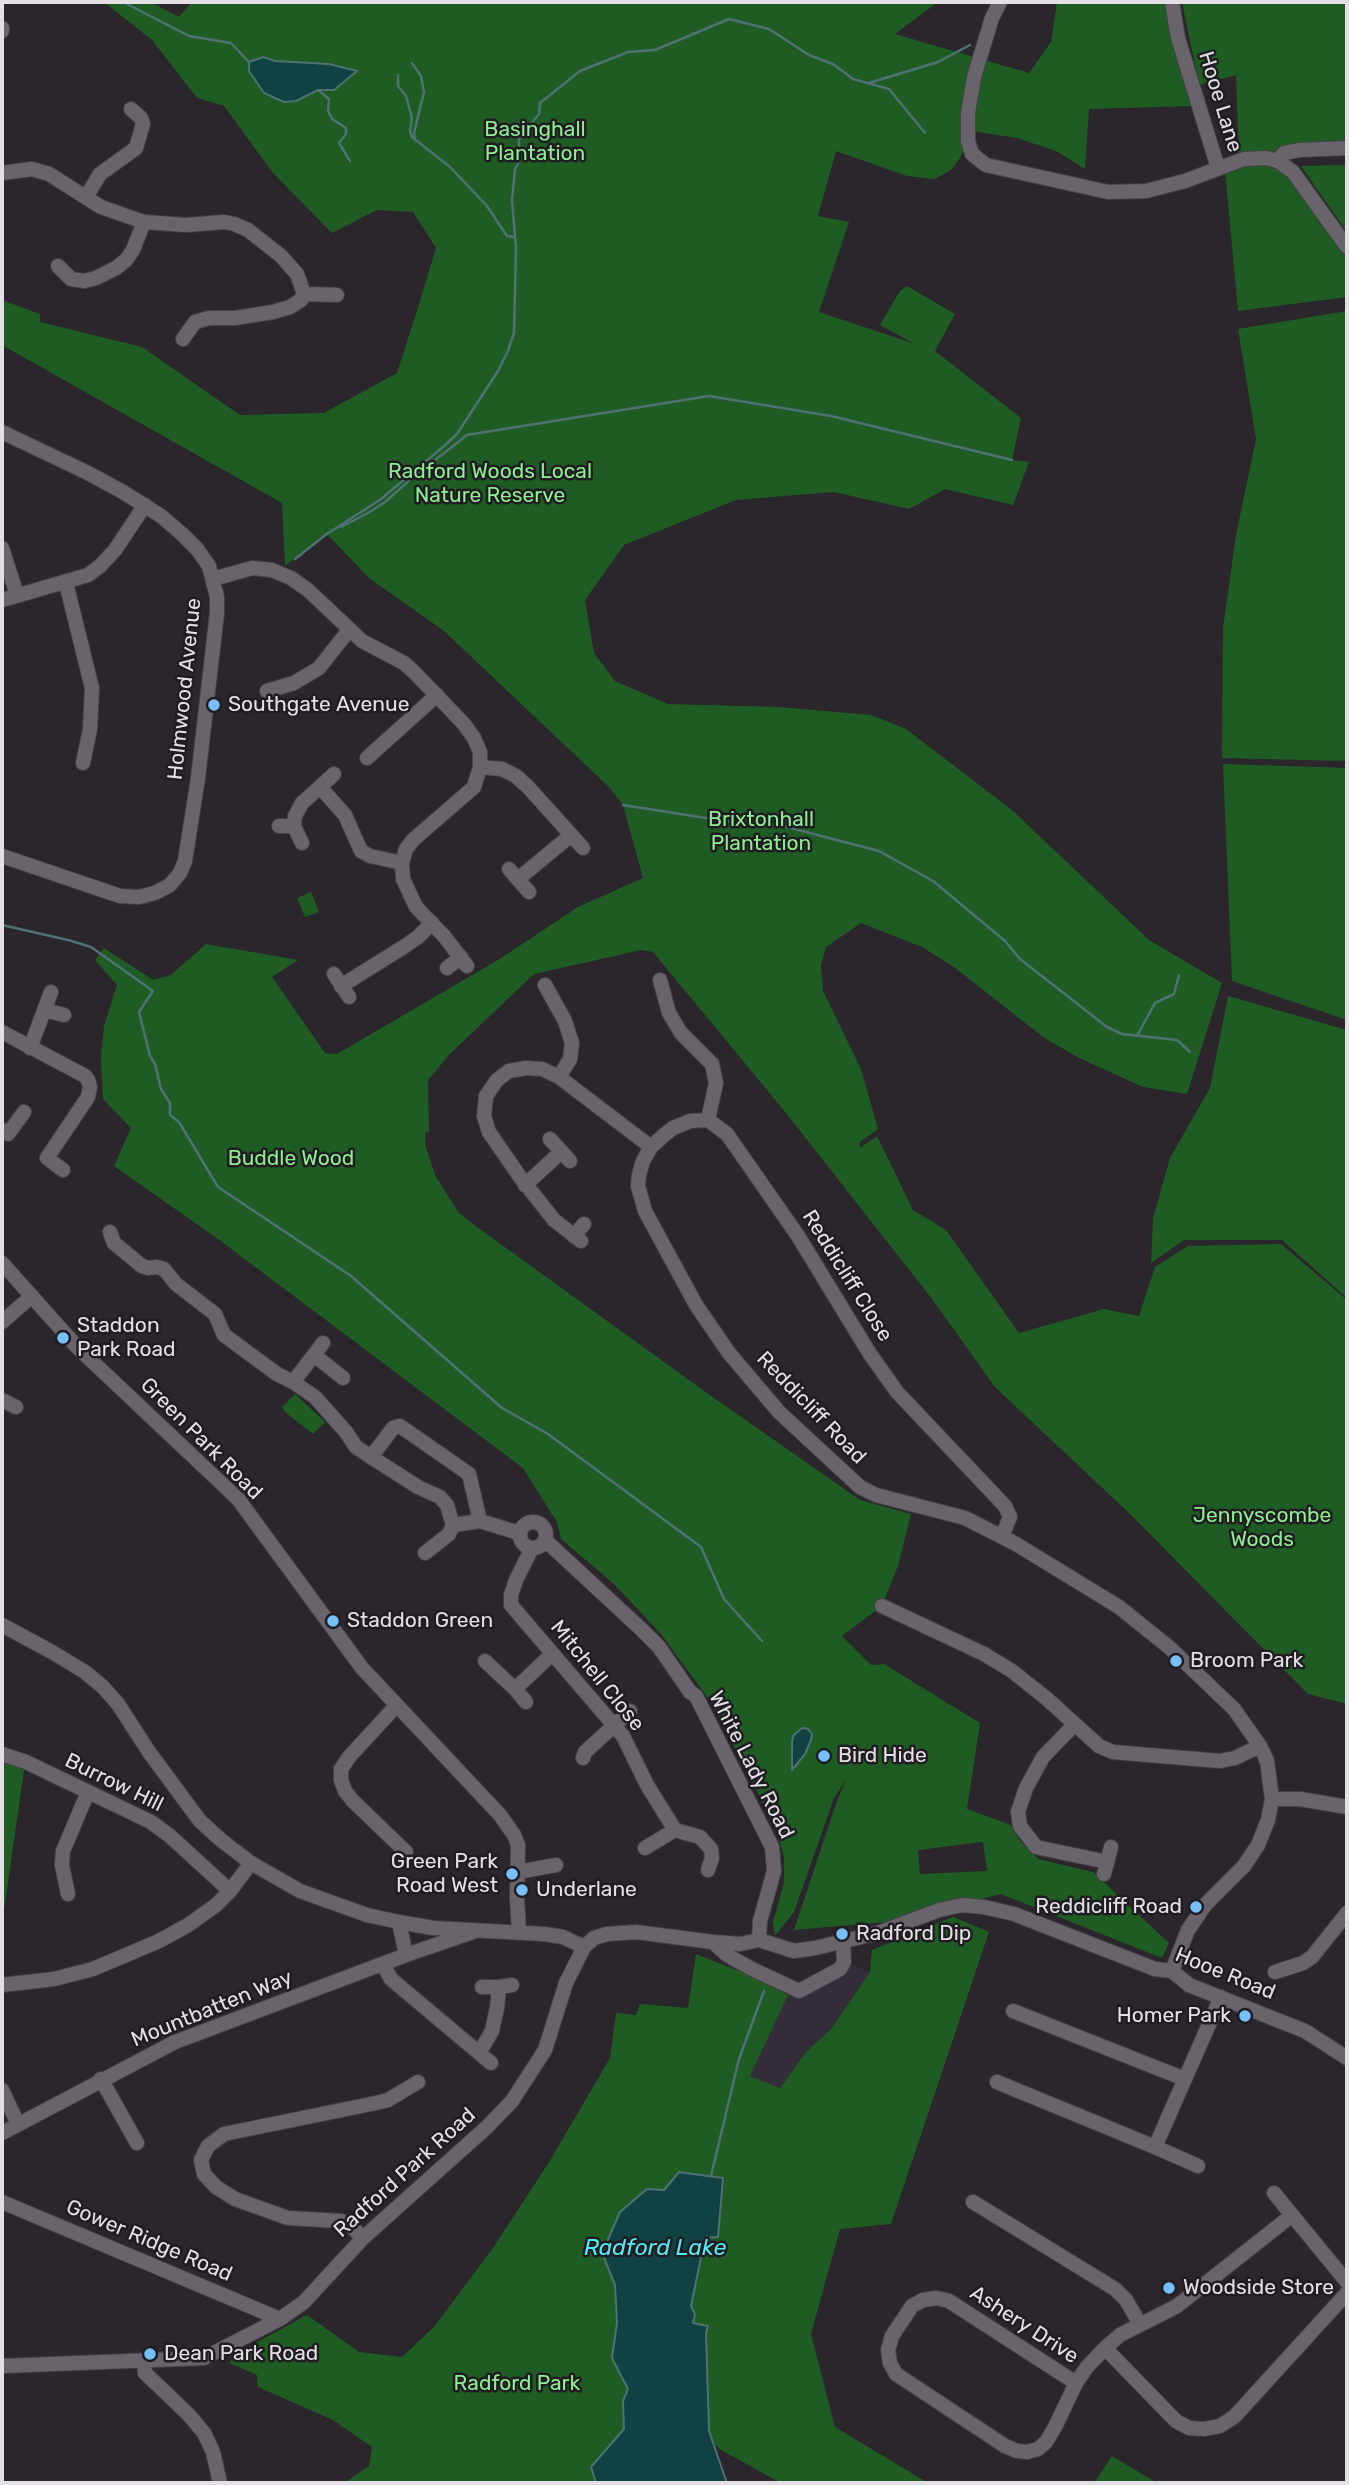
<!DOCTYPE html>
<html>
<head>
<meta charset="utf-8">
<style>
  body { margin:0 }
  #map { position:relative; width:1349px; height:2485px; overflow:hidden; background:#2a262c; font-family:Rubik,sans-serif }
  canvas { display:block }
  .frame { position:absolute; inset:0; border:4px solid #e3e0e5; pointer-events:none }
</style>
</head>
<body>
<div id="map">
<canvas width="1349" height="2485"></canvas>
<div class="frame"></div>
</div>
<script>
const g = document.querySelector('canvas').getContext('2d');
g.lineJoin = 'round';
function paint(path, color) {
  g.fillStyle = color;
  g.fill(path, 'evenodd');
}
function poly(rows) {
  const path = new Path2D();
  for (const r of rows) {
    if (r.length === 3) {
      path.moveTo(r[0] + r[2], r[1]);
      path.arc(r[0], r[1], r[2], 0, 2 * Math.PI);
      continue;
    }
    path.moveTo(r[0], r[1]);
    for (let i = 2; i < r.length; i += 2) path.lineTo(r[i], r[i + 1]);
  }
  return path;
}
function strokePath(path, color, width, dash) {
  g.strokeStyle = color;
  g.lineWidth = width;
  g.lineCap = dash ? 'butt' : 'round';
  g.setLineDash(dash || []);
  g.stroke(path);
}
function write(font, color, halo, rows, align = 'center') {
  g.font = font + ' Rubik,sans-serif';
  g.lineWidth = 5;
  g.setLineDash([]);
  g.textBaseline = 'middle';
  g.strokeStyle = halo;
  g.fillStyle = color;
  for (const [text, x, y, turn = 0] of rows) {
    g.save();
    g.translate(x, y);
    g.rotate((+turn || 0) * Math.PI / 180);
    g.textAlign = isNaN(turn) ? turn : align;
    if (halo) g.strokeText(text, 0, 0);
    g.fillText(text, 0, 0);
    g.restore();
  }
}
const built = poly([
  [844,1962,870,1972,832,2028,806,2052,780,2088,749,2077,792,1987]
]);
const green = poly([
  [104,2,151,2,179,17,192,2,938,2,895,34,1029,73,1051,42,1057,2,1173,2,1192,106,1089,109,1085,169,1056,151,1017,138,971,131,960,158,951,170,935,179,907,176,836,151,818,216,849,222,819,312,915,344,880,325,900,291,907,286,955,314,935,351,1021,418,1012,460,1029,462,1013,505,945,489,909,509,834,492,736,500,624,545,585,600,594,653,615,681,668,704,780,707,871,715,906,729,1012,810,1149,940,1222,983,1187,1094,1143,1087,1079,1058,1043,1037,954,967,922,947,861,923,826,947,821,965,823,991,861,1069,878,1129,860,1142,860,1148,877,1136,913,1210,946,1230,1019,1333,1104,1309,1139,1316,1155,1267,1188,1246,1281,1244,1347,1300,1347,1704,1308,1694,1130,1514,995,1387,932,1299,786,1113,653,952,641,950,534,974,450,1054,428,1080,429,1133,426,1131,425,1145,436,1177,459,1213,477,1227,707,1393,860,1500,911,1514,898,1566,882,1606,842,1636,871,1665,884,1664,980,1723,967,1809,1011,1825,1021,1842,1038,1859,1093,1872,1169,1943,1162,1958,1001,1894,887,1922,794,1930,837,1801,846,1780,834,1798,794,1912,775,1936,773,1922,784,1883,784,1857,775,1826,711,1702,661,1634,614,1584,561,1539,557,1522,523,1468,218,1239,114,1166,131,1128,103,1099,101,1057,104,1026,117,985,95,960,104,948,153,980,171,975,206,944,298,960,272,977,325,1053,337,1054,498,960,578,907,643,878,623,805,609,787,444,631,369,578,327,534,285,566,282,503,2,345,2,300,40,314,40,322,142,347,240,415,324,413,397,373,420,301,436,248,413,212,377,210,332,233,273,173,224,106,197,98,152,40],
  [983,1842,987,1871,920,1874,918,1850],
  [1182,2,1347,2,1347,153,1300,150,1239,154,1236,75,1199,85],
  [1259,163,1281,171,1303,195,1347,258,1347,297,1238,311,1225,170],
  [1347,165,1347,232,1301,166],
  [1347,311,1347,761,1222,758,1223,628,1236,535,1256,439,1238,329],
  [1223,764,1347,768,1347,1020,1232,981],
  [311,892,319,912,305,917,297,898],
  [1228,996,1347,1030,1347,1298,1282,1240,1184,1240,1151,1263,1153,1218,1170,1158,1210,1088],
  [295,1394,325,1422,313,1434,285,1412,282,1407],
  [2,1758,24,1770,2,1924],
  [953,1917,989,1932,891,2224,840,2229,811,2334,835,2427,928,2483,781,2483,721,2450,713,2442,709,2431,706,2333,708,2327,693,2323,691,2306,705,2238,664,2190,620,2212,602,2252,615,2285,617,2323,612,2358,628,2389,623,2401,624,2429,591,2467,596,2483,344,2483,369,2466,372,2447,333,2420,258,2387,257,2375,229,2363,239,2352,307,2315,359,2352,402,2357,434,2327,493,2248,551,2159,610,2058,616,2013,636,2015,640,2004,688,2008,696,1954,749,1975,788,1995,750,2076,780,2088,806,2052,832,2028,870,1972,872,1950],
  [1112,2456,1157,2483,1094,2483]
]);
const water = poly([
  [263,57,275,61,329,64,357,71,334,90,318,90,296,101,284,102,264,93,249,71,249,62,263,57],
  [802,1728,808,1729,812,1734,811,1740,805,1754,792,1770,792,1741,794,1735,802,1728],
  [679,2172,723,2178,718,2237,705,2238,691,2306,695,2314,693,2323,708,2326,706,2333,709,2431,727,2483,596,2483,591,2467,624,2429,623,2401,628,2389,612,2358,617,2323,615,2285,602,2253,620,2212,647,2189,664,2190,679,2172]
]);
const stream = poly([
  [123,2,189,36,231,43,249,62],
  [412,63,421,76,424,92,414,133,415,140],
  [398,75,398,86,406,96,412,118,410,131,412,137,450,167,487,206,507,236,515,237],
  [869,83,938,62,970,45],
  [318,90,329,99,328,111,332,119,346,128,346,134,339,143,350,161],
  [434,461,467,435,709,396,831,416,1012,460],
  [341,527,368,513,385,502,428,464],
  [327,534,381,499,443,447,457,434,498,371,508,351,514,333,516,248,512,200,515,169,519,162,519,139,539,114,540,103,580,71,628,52,655,50,729,19,769,29,809,55,833,64,853,79,889,89,925,133],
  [295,559,328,533],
  [623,805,744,824,779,825,879,851,933,881,1005,941,1020,959,1107,1027,1122,1034,1177,1040,1190,1052],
  [2,925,68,940,91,947,153,991,139,1012,150,1056,155,1064,161,1089,170,1103,170,1115,179,1122,218,1187,351,1276,502,1408,548,1434,701,1547,724,1599,762,1641],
  [1138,1034,1155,1003,1174,994,1179,975],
  [711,2176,739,2059,764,1991]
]);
const minor = poly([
  [1000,2,992,18,974,77,968,113,968,141,972,154,986,165,1108,192,1146,191,1185,181,1244,159,1267,158,1278,161,1293,172,1347,247],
  [1172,2,1178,38,1218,168],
  [2,28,2,31],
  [1278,161,1284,153,1300,150,1347,148],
  [2,173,32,169,49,174,101,207,144,222,186,225,224,222,234,224,248,230,281,256,297,274,304,294],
  [86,197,100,174,136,148,143,124,141,118,131,109],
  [58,266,71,279,84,281,96,278,116,268,126,260,133,250,144,222],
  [183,339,195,322,209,318,235,318,273,312,290,307,301,300,304,294,337,295],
  [2,432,88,473,123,492,161,516,182,534,197,549,209,566,217,597,217,613,198,778,185,861,180,873,170,885,155,893,139,897,120,896,2,856],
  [2,548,17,595],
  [213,579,252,568,272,570,291,578,308,590,362,641,404,663,414,672,464,724,474,738,480,752,480,767,474,787,413,840,406,849,402,863,403,879,416,907,444,936,467,966],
  [66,583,92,688,90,729,83,763],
  [2,600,88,575,100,566,115,550,145,505],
  [267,691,294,683,319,668,349,630],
  [367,758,437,695],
  [480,767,502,769,516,776,528,787,583,848],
  [320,787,334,774],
  [279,826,294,826],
  [302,843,294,826,295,816,302,803,320,787,345,815,361,851,370,856,402,863],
  [509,869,529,892],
  [518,879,570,836],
  [447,968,461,957],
  [334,974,349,997],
  [660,980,669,1013,681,1033,712,1064,716,1083,708,1120],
  [545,985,565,1021,572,1043,570,1059,559,1077],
  [341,986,405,946,418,937,432,923],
  [45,1010,64,1015],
  [2,1032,85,1076,88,1080,90,1087,88,1097,47,1158,63,1170],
  [30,1048,51,992],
  [2,1130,8,1134,24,1112],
  [550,1139,570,1161],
  [525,1185,561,1152],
  [110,1232,114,1243,142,1266,148,1268,157,1267,164,1269,176,1284,215,1314,224,1335,277,1374,293,1382,315,1397,346,1432,356,1447,371,1457,393,1428,400,1426,469,1474,480,1521,519,1533],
  [574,1236,584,1224],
  [581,1241,554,1220,520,1177,489,1132,484,1116,486,1096,497,1080,509,1071,526,1068,542,1069,559,1077,651,1147],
  [2,1263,78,1348,238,1499,362,1668,500,1815,514,1835,518,1845,517,1898,519,1932],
  [2,1322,32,1296],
  [314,1355,323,1343],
  [293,1382,314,1355,343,1378],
  [2,1400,16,1407],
  [371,1457,418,1487,440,1497,447,1505,453,1525,480,1521],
  [533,1535,13],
  [1002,1536,1010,1517,1005,1506,897,1392,870,1354,798,1236,727,1134,708,1120,690,1121,673,1128,663,1136,651,1147,643,1161,639,1175,638,1186,645,1211,696,1305,729,1353,779,1412,860,1487,876,1495,965,1518,1016,1544,1119,1607,1170,1648,1234,1709,1260,1746,1267,1761,1272,1799,1268,1820,1258,1845,1244,1866,1205,1905,1188,1930,1172,1971],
  [545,1540,641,1629,659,1647,690,1692,696,1696,772,1847,774,1871,760,1921,759,1940],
  [532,1548,516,1580,511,1595,511,1605,623,1736,647,1785,675,1830,700,1837,711,1849,712,1858,708,1870],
  [425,1553,449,1534,453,1525],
  [882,1606,984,1654,1012,1671,1046,1698,1099,1746,1113,1752,1220,1761,1235,1758,1260,1746],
  [2,1625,52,1652,85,1672,103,1687,118,1704,149,1752,200,1821,221,1840,251,1863,300,1891,367,1915,399,1922,433,1928,544,1934,563,1937,584,1947],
  [485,1661,515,1689,552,1654],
  [515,1689,526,1702],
  [396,1706,349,1757,341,1769,341,1780,345,1791,353,1801,406,1852],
  [1074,1725,1043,1757,1026,1788,1018,1812,1020,1826,1036,1847,1107,1862],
  [2,1754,26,1762,151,1822,170,1836,230,1891],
  [583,1758,585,1752,630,1711],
  [1272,1799,1300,1799,1347,1807],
  [645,1848,675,1830],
  [518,1872,556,1865],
  [1104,1874,1111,1847],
  [68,1894,62,1865,63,1851,88,1792],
  [399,1922,406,1955],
  [759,1940,794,1951,815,1948,878,1933,939,1910,962,1905,984,1907,1014,1914,1155,1969,1172,1971,1189,1985,1305,2031,1347,2058],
  [713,1942,727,1955,752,1969,799,1991,840,1969,844,1962,843,1942],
  [383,1964,391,1979,491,2063],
  [1275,1972,1303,1963,1312,1957,1347,1913],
  [2,1985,54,1979,93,1969,159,1941,188,1925,216,1905,230,1891,251,1863],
  [482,1987,499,1987],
  [1013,2011,1185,2079],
  [479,2053,492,2031,497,2008,499,1987,512,1985],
  [101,2079,137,2143],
  [997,2082,1155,2147,1221,1997],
  [2,2090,18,2124],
  [2,2133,175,2042,406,1955,473,1932],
  [1155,2147,1198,2166],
  [1274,2193,1347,2282],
  [2,2202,280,2319],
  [973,2202,1115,2289,1126,2300,1140,2324],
  [363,2238,352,2227,341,2221,288,2218,235,2199,216,2187,204,2174,201,2160,208,2146,224,2134,376,2103,388,2100,418,2082],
  [1105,2348,1176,2421,1189,2428,1204,2429,1220,2426,1235,2416,1347,2293],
  [144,2362,145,2373,189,2415,204,2433,213,2452,220,2483],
  [2,2366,204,2358,280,2319,304,2302,363,2238,487,2127,512,2101,545,2050,566,1983,584,1947,594,1938,607,1934,636,1932,713,1942,740,1944,759,1940],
  [1076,2383,949,2301,937,2298,923,2300,912,2306,892,2336,888,2350,890,2363,896,2374,1005,2446,1017,2451,1027,2452,1038,2449,1046,2442,1055,2427,1076,2383,1087,2367,1105,2348,1120,2335,1177,2306,1291,2216]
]);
const markers = [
  [214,705,7,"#77bff7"],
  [63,1338,7,"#77bff7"],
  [333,1621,7,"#77bff7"],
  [1176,1661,7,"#77bff7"],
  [824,1756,7,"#77bff7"],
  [512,1874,7,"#77bff7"],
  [522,1890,7,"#77bff7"],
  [1196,1907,7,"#77bff7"],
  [842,1934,7,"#77bff7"],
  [1245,2016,7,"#77bff7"],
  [1169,2288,7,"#77bff7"],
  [150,2354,7,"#77bff7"]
];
const streetNames = [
  ["Hooe Lane",1220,102,73],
  ["Holmwood Avenue",185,689,-84],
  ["Reddicliff Close",847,1276,58],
  ["Reddicliff Road",811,1408,46],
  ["Green Park Road",201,1439,45],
  ["Mitchell Close",597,1676,51],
  ["White Lady Road",751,1765,63],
  ["Burrow Hill",114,1783,26],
  ["Hooe Road",1225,1974,22],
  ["Mountbatten Way",212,2009,-22],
  ["Radford Park Road",405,2173,-42],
  ["Gower Ridge Road",149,2241,23],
  ["Ashery Drive",1024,2325,33]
];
const parkNames = [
  ["Basinghall",535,130],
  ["Plantation",535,154],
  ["Radford Woods Local",490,472],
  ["Nature Reserve",490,496],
  ["Brixtonhall",761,820],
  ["Plantation",761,844],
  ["Buddle Wood",291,1159],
  ["Jennyscombe",1262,1516],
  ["Woods",1262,1540],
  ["Radford Park",517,2384]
];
const poiNames = [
  ["Southgate Avenue",228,705],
  ["Staddon",77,1326],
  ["Park Road",77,1350],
  ["Staddon Green",347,1621],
  ["Broom Park",1190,1661],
  ["Bird Hide",838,1756],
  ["Green Park",498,1862,"right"],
  ["Road West",498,1886,"right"],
  ["Underlane",536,1890],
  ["Reddicliff Road",1182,1907,"right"],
  ["Radford Dip",856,1934],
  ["Homer Park",1231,2016,"right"],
  ["Woodside Store",1183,2288],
  ["Dean Park Road",164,2354]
];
const waterNames = [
  ["Radford Lake",655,2248]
];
paint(built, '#342c38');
paint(green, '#1e5c24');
paint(water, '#104244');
strokePath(water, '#4f7174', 2);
strokePath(stream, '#4f7174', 2.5);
strokePath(minor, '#444147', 16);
strokePath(minor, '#69646c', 14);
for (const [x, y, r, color] of markers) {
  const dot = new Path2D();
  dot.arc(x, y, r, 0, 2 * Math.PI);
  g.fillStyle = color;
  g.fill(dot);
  strokePath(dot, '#201c22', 2.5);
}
write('21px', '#e3e0e5', '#201c22', streetNames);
write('21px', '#8def91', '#201c22', parkNames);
write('21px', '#e3e0e5', '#201c22', poiNames, 'left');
write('italic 23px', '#52ebf3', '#201c22', waterNames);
</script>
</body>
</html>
